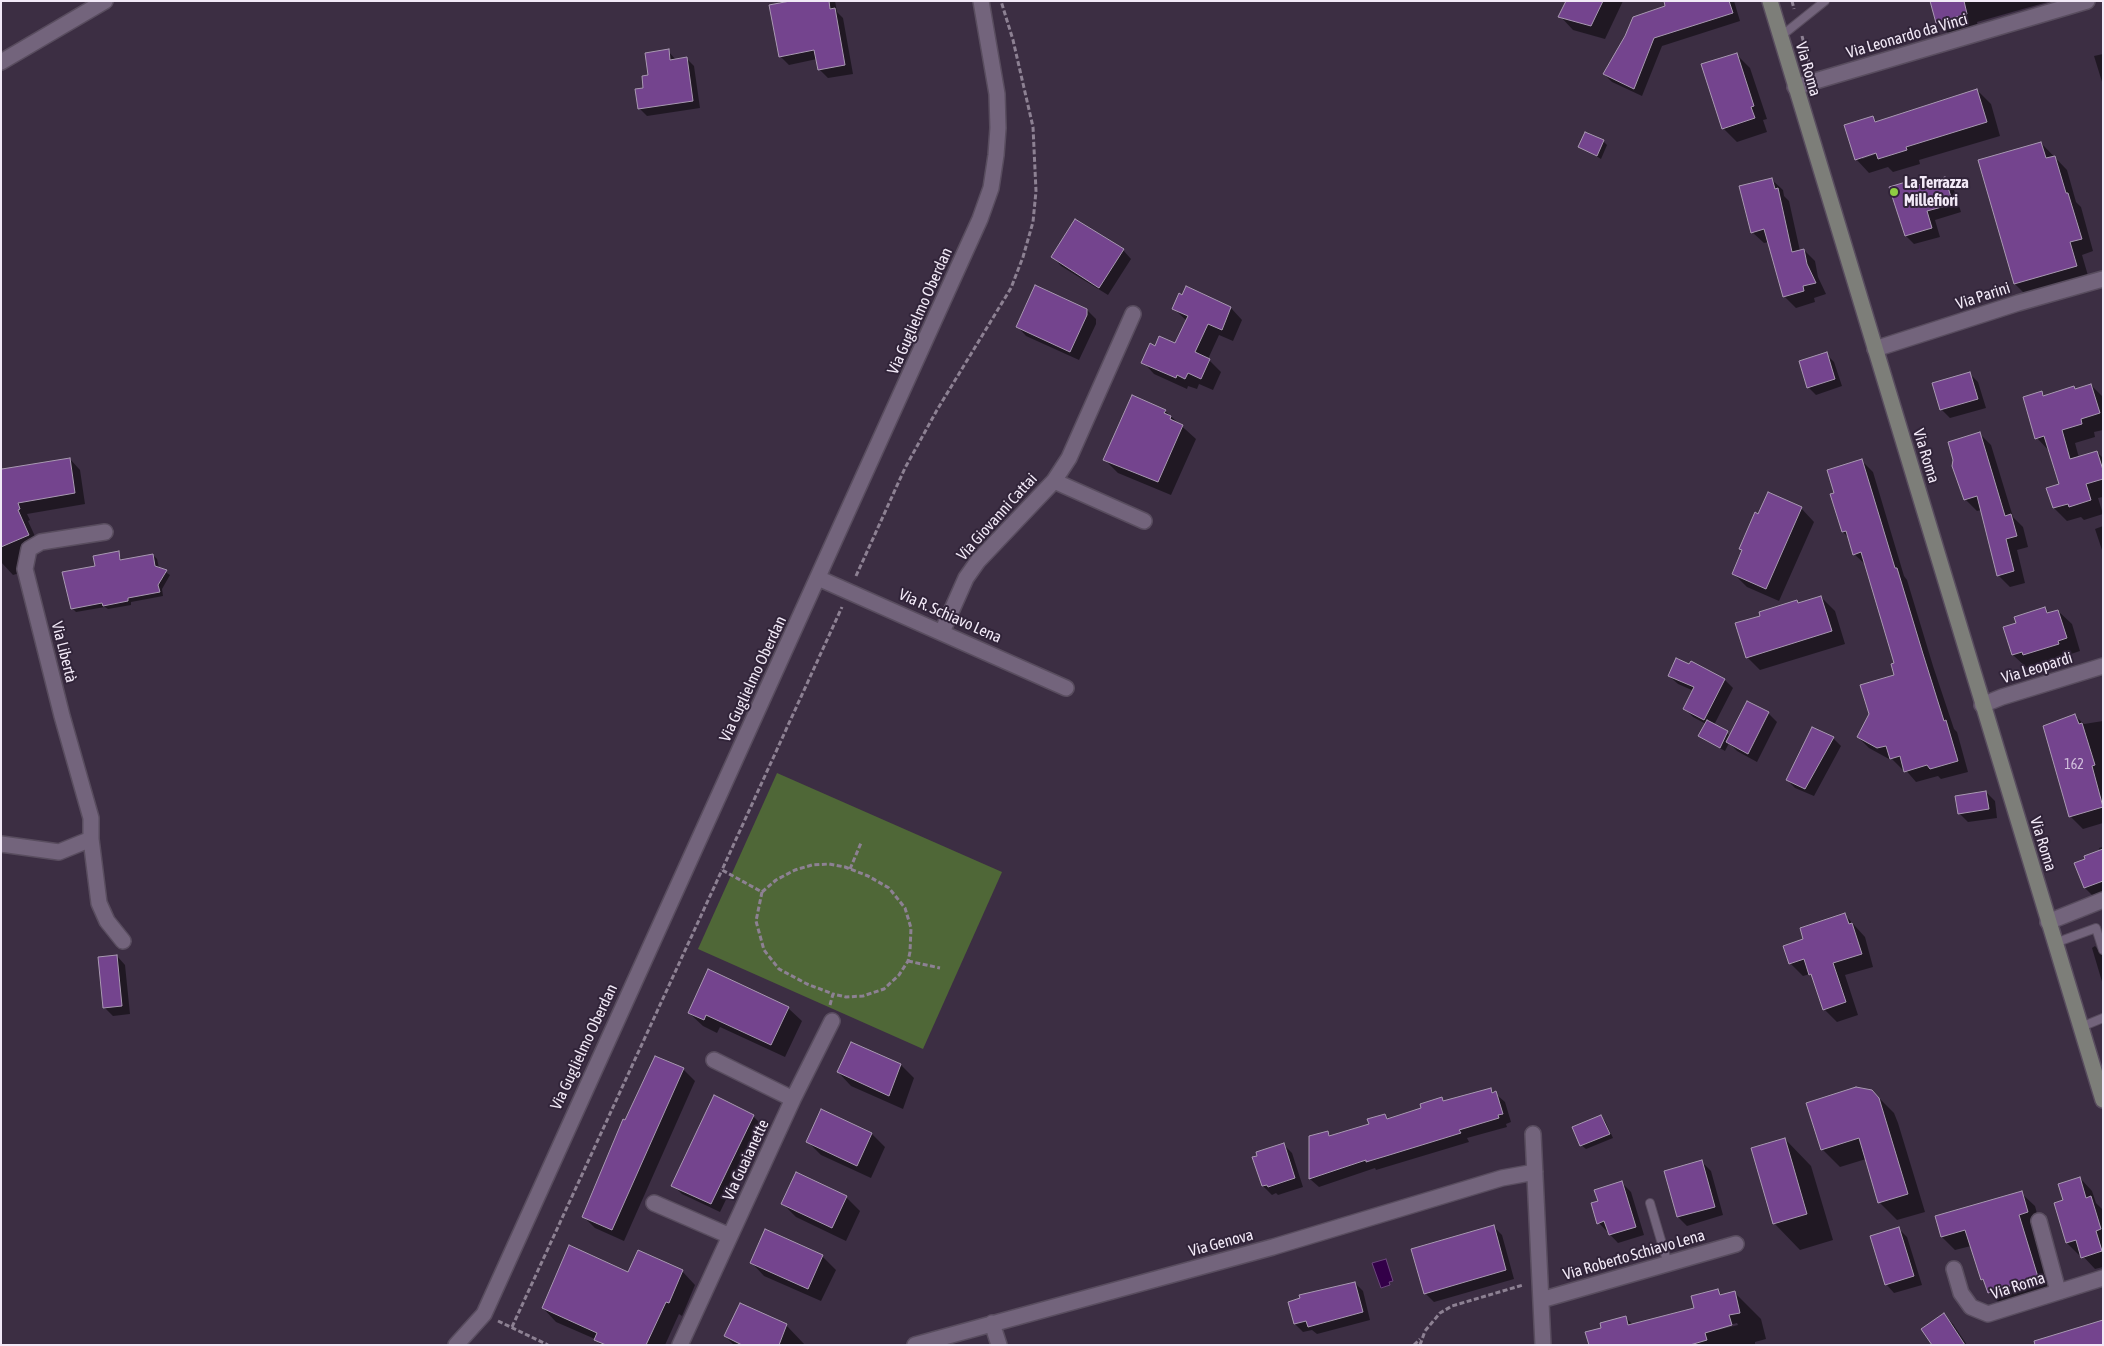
<!DOCTYPE html>
<html>
<head>
<meta charset="utf-8">
<style>
  body { margin:0 }
  #map { position:relative; width:2104px; height:1346px; overflow:hidden; background:#3c2e43; font-family:"Asap Condensed",sans-serif }
  canvas { display:block }
  .frame { position:absolute; inset:0; border:2px solid #f2e9f7; pointer-events:none }
</style>
</head>
<body>
<div id="map">
<canvas width="2104" height="1346"></canvas>
<div class="frame"></div>
</div>
<script>
const g = document.querySelector('canvas').getContext('2d');
g.lineJoin = 'round';
function paint(path, color) {
  g.fillStyle = color;
  g.fill(path, 'evenodd');
}
function poly(rows) {
  const path = new Path2D();
  for (const r of rows) {
    path.moveTo(r[0], r[1]);
    for (let i = 2; i < r.length; i += 2) path.lineTo(r[i], r[i + 1]);
  }
  return path;
}
function strokePath(path, color, width, dash) {
  g.strokeStyle = color;
  g.lineWidth = width;
  g.lineCap = dash ? 'butt' : 'round';
  g.setLineDash(dash || []);
  g.stroke(path);
}
function write(font, color, halo, rows, align = 'center') {
  g.font = font + ' "Asap Condensed",sans-serif';
  g.lineWidth = 4;
  g.setLineDash([]);
  g.textBaseline = 'middle';
  g.strokeStyle = halo;
  g.fillStyle = color;
  for (const [text, x, y, turn = 0] of rows) {
    g.save();
    g.translate(x, y);
    g.rotate((+turn || 0) * Math.PI / 180);
    g.textAlign = isNaN(turn) ? turn : align;
    if (halo) g.strokeText(text, 0, 0);
    g.fillText(text, 0, 0);
    g.restore();
  }
}
const green = poly([
  [777,773,1002,872,923,1049,698,949]
]);
const water = poly([
  [1386,1259,1393,1281,1389,1282,1390,1285,1381,1288,1372,1263,1386,1259]
]);
const shadow = poly([
  [779,1,835,1,837,12,843,18,853,74,828,78,819,69,817,59,789,65,780,56],
  [1567,1,1623,1,1605,39,1573,30,1560,16],
  [1684,1,1734,1,1740,21,1662,46,1642,96,1612,82,1604,74],
  [1932,1,2051,1,1977,22,1978,26,1949,34,1938,23],
  [668,51,676,60,686,58,694,66,700,108,647,116,639,108,649,76],
  [1736,54,1750,68,1767,119,1763,120,1767,132,1737,142,1723,128],
  [2103,54,2103,85,2094,56],
  [1977,90,1991,104,2000,136,1919,160,1920,164,1893,172,1888,167,1869,173,1856,159,1872,117,1877,122],
  [1882,150,1882,152,1862,159,1862,156],
  [1603,141,1607,145,1601,159,1580,146],
  [2041,143,2067,170,2076,202,2081,207,2093,251,2082,255,2089,279,2027,296,2015,284],
  [1944,178,1953,187,1961,212,1935,220,1940,237,1914,244,1906,236,1916,180,1921,185],
  [1771,179,1783,190,1784,196,1789,201,1800,251,1804,250,1815,261,1818,277,1826,294,1814,298,1815,302,1796,308,1784,296,1769,242,1764,243,1752,232],
  [1123,250,1131,259,1108,295,1061,266,1053,257],
  [1187,287,1231,308,1242,320,1233,341,1219,335,1208,359,1221,372,1213,390,1199,384,1197,389,1188,386,1187,389,1154,374,1143,362,1156,347,1176,344,1187,321,1174,309],
  [1087,310,1096,319,1096,324,1079,360,1026,336,1018,327],
  [1826,354,1834,362,1842,386,1816,395,1808,387],
  [1969,373,1978,382,1986,408,1950,418,1941,409],
  [2091,385,2103,397,2103,430,2094,432,2095,437,2075,443,2079,458,2097,452,2103,458,2103,497,2098,498,2103,514,2084,520,2081,517,2067,521,2054,508,2061,485,2050,452,2037,438,2042,393,2045,396],
  [1165,411,1196,439,1171,495,1118,473,1105,460],
  [1979,433,1991,445,2013,517,2023,527,2028,547,2017,550,2025,583,2010,587,1998,575,1981,510,1977,511,1965,499],
  [70,459,80,470,85,504,27,514,30,520,28,521,39,545,19,554,26,571,13,575,1,562,1,471],
  [1862,461,1873,472,1904,576,1907,580,1933,666,1954,729,1957,732,1968,772,1941,779,1938,776,1916,782,1904,768,1902,769,1891,758,1889,759,1869,748,1858,737,1895,675,1896,664,1866,565,1854,554,1849,538,1843,532,1832,495,1835,494],
  [1801,508,1814,522,1779,601,1747,587,1733,573,1743,551,1741,549,1759,515],
  [2103,526,2103,553,2095,529],
  [118,553,123,561,153,555,157,559,159,568,170,575,162,589,163,596,131,602,131,605,108,609,105,607,76,612,72,608,97,567],
  [1821,597,1835,611,1845,644,1760,670,1747,657,1761,616,1797,601,1799,604],
  [2045,609,2050,614,2058,611,2072,624,2080,651,2071,654,2072,657,2037,668,2035,666,2027,668,2013,655,2005,628,2018,624],
  [1691,663,1725,680,1733,688,1714,725,1731,736,1748,703,1769,714,1777,722,1757,762,1737,751,1729,743,1725,751,1699,736,1706,724,1693,717,1685,709,1694,691,1678,684,1669,676],
  [2075,716,2084,724,2103,721,2103,823,2083,829,2070,816],
  [1833,738,1841,746,1814,796,1795,788,1787,780],
  [1986,792,1995,801,1997,818,1968,822,1959,813],
  [2103,847,2103,899,2098,901,2085,888,2076,864,2087,859,2100,851,2099,848],
  [1845,915,1865,937,1873,967,1845,975,1858,1015,1837,1022,1824,1009,1814,979,1810,974,1803,976,1790,963,1805,940],
  [2095,946,2103,956,2103,985,2092,948],
  [117,956,125,965,130,1014,113,1016,104,1007],
  [788,1008,802,1021,785,1057,720,1027,717,1033,703,1026,689,1013],
  [851,1044,901,1065,914,1078,903,1109,851,1086,838,1072],
  [683,1069,695,1081,624,1241,595,1228,583,1216],
  [1857,1088,1864,1088,1875,1094,1894,1113,1898,1123,1925,1212,1897,1220,1879,1202,1866,1159,1840,1167,1822,1149],
  [1490,1089,1505,1102,1511,1122,1506,1124,1507,1127,1467,1138,1469,1142,1376,1170,1375,1168,1319,1187,1310,1179,1310,1137,1327,1132,1331,1136,1370,1125,1385,1115,1389,1119,1422,1109,1442,1099,1445,1102],
  [821,1110,872,1134,885,1147,871,1178,821,1155,807,1141],
  [753,1116,762,1125,720,1212,682,1194,673,1185],
  [1601,1117,1605,1121,1613,1138,1586,1149,1581,1145],
  [1785,1139,1811,1166,1833,1240,1800,1250,1774,1223],
  [1283,1144,1292,1153,1303,1187,1278,1195,1276,1193,1272,1195,1263,1186],
  [1702,1162,1711,1171,1723,1215,1687,1226,1678,1217,1665,1172],
  [2080,1178,2092,1191,2096,1203,2103,1210,2103,1267,2095,1269,2081,1254,2079,1255,2067,1243,2065,1201],
  [1622,1183,1631,1192,1644,1235,1618,1243,1599,1223,1599,1202],
  [2021,1193,2035,1206,2040,1225,2032,1228,2051,1291,2002,1306,1989,1292,1986,1283,1982,1279,1971,1246,1955,1250,1942,1237],
  [846,1197,860,1211,846,1241,796,1217,783,1204],
  [1493,1226,1502,1235,1514,1279,1434,1302,1425,1293],
  [1898,1228,1907,1237,1922,1285,1894,1293,1886,1284],
  [822,1256,836,1270,821,1301,764,1276,751,1262],
  [682,1271,695,1285,682,1316,679,1314,665,1345,601,1345,595,1339,556,1322,543,1308,629,1273],
  [1355,1283,1363,1291,1370,1320,1317,1334,1312,1330,1303,1332,1295,1324,1302,1299,1301,1296],
  [1718,1291,1722,1295,1734,1292,1761,1319,1766,1339,1755,1342,1755,1345,1590,1345,1603,1329,1625,1317,1633,1325,1695,1309],
  [1737,1323,1738,1325,1718,1330,1718,1328],
  [1944,1315,1953,1324,1967,1345,1933,1345],
  [786,1325,805,1345,734,1345,725,1336]
]);
const building = poly([
  [790,1,829,1,830,9,835,8,845,65,818,70,814,50,779,57,769,5,790,1],
  [1566,1,1603,1,1591,26,1558,17,1566,1],
  [1664,1,1729,1,1733,13,1654,38,1634,89,1603,74,1625,36,1633,17,1665,6,1664,1],
  [1930,1,1964,1,1967,14,1936,23,1930,1],
  [669,49,670,60,687,57,693,101,638,109,635,89,643,88,642,76,648,75,645,53,669,49],
  [1737,53,1754,106,1751,107,1755,118,1722,129,1701,64,1737,53],
  [1977,89,1987,122,1906,147,1907,150,1878,159,1876,153,1855,160,1844,125,1873,116,1875,122,1977,89],
  [1585,132,1604,140,1597,156,1578,147,1585,132],
  [2041,142,2046,158,2055,156,2066,193,2068,193,2082,239,2070,242,2077,266,2014,284,1978,160,2041,142],
  [1945,177,1953,204,1927,211,1932,228,1905,236,1889,187,1916,179,1918,185,1945,177],
  [1772,178,1775,189,1778,188,1792,252,1804,249,1807,264,1816,283,1803,286,1804,291,1783,297,1764,229,1751,233,1739,186,1772,178],
  [1075,219,1124,249,1099,288,1051,257,1075,219],
  [1035,285,1087,309,1087,315,1070,352,1016,327,1035,285],
  [1186,286,1231,307,1222,330,1208,324,1195,352,1210,359,1201,379,1188,373,1185,379,1177,375,1176,378,1141,363,1150,343,1155,346,1159,336,1175,343,1188,316,1172,309,1179,293,1182,295,1186,286],
  [1827,352,1835,379,1807,388,1799,361,1827,352],
  [1970,372,1978,399,1940,410,1932,383,1970,372],
  [2091,384,2100,413,2081,419,2082,424,2062,430,2070,459,2097,451,2103,470,2103,479,2086,484,2091,500,2069,507,2068,504,2053,508,2046,488,2059,484,2044,436,2035,439,2023,397,2042,391,2043,396,2074,386,2075,389,2091,384],
  [1132,395,1166,410,1164,413,1171,416,1170,419,1183,425,1158,482,1103,460,1132,395],
  [1980,432,2005,516,2011,514,2017,536,2006,539,2014,571,1997,576,1977,496,1964,500,1952,466,1953,460,1948,442,1980,432],
  [70,458,75,493,18,503,20,509,18,510,29,535,1,547,1,467,2,469,70,458],
  [1862,459,1895,568,1897,568,1923,654,1944,721,1946,720,1958,761,1930,769,1927,765,1904,772,1900,756,1890,759,1886,746,1877,748,1857,737,1869,714,1860,685,1894,675,1891,664,1894,663,1861,552,1853,555,1846,531,1842,532,1830,494,1834,493,1827,470,1862,459],
  [1768,492,1802,507,1766,589,1732,574,1742,550,1739,549,1755,512,1758,514,1768,492],
  [119,551,120,560,153,554,155,566,167,570,158,585,160,592,128,598,128,601,103,606,102,603,71,609,62,572,95,566,93,556,119,551],
  [1821,596,1832,631,1746,658,1735,623,1760,616,1759,612,1797,600,1798,603,1821,596],
  [2045,607,2047,613,2058,610,2067,638,2058,641,2059,644,2023,655,2022,652,2012,655,2003,627,2016,623,2014,617,2045,607],
  [1676,658,1689,664,1691,661,1725,679,1704,720,1683,709,1694,687,1668,676,1676,658],
  [1747,701,1769,712,1748,754,1726,742,1747,701],
  [2075,714,2079,724,2082,723,2095,765,2092,766,2103,807,2069,817,2043,726,2075,714],
  [1707,720,1728,731,1720,748,1698,736,1707,720],
  [1812,727,1834,737,1805,789,1786,780,1812,727],
  [1986,791,1989,809,1958,814,1955,796,1986,791],
  [2103,849,2103,881,2084,888,2074,863,2085,859,2084,856,2103,849],
  [1845,913,1849,924,1852,923,1862,954,1833,963,1846,1002,1823,1010,1811,974,1809,975,1804,959,1789,964,1783,946,1803,939,1800,928,1845,913],
  [117,955,122,1006,103,1008,98,957,117,955],
  [708,969,789,1007,771,1045,706,1015,704,1020,688,1013,708,969],
  [851,1042,901,1064,889,1096,837,1072,851,1042],
  [655,1056,684,1068,612,1230,582,1217,623,1119,625,1120,655,1056],
  [1856,1087,1872,1090,1879,1098,1908,1194,1878,1203,1859,1138,1821,1150,1806,1103,1856,1087],
  [1491,1088,1492,1093,1496,1091,1503,1114,1498,1115,1499,1118,1459,1130,1461,1133,1386,1156,1366,1162,1366,1160,1309,1179,1309,1136,1328,1131,1329,1136,1369,1124,1367,1119,1385,1114,1387,1119,1421,1108,1420,1104,1442,1097,1443,1101,1491,1088],
  [714,1095,754,1115,711,1204,671,1186,714,1095],
  [821,1109,872,1133,857,1166,806,1142,821,1109],
  [1601,1115,1610,1134,1580,1146,1572,1127,1601,1115],
  [1785,1138,1807,1214,1773,1224,1751,1148,1785,1138],
  [1284,1143,1295,1178,1268,1187,1267,1185,1262,1186,1252,1157,1257,1156,1256,1152,1284,1143],
  [1702,1160,1715,1207,1677,1217,1664,1171,1702,1160],
  [796,1172,847,1196,832,1228,781,1204,796,1172],
  [2080,1177,2086,1198,2091,1196,2101,1229,2096,1231,2102,1251,2081,1258,2076,1240,2066,1243,2054,1203,2063,1200,2058,1184,2080,1177],
  [1622,1181,1636,1227,1609,1235,1604,1221,1597,1224,1591,1203,1598,1201,1594,1190,1622,1181],
  [2022,1191,2028,1212,2019,1215,2038,1277,1988,1293,1983,1279,1981,1280,1965,1230,1941,1237,1935,1216,2022,1191],
  [1494,1225,1506,1270,1424,1294,1411,1249,1494,1225],
  [1899,1227,1914,1276,1885,1285,1870,1236,1899,1227],
  [765,1229,823,1255,808,1289,750,1263,765,1229],
  [569,1245,628,1272,638,1250,683,1270,669,1303,666,1302,646,1345,606,1345,594,1340,597,1333,542,1308,569,1245],
  [1355,1282,1363,1312,1308,1327,1306,1321,1294,1324,1288,1302,1300,1298,1299,1295,1355,1282],
  [1718,1289,1720,1295,1735,1291,1740,1313,1729,1315,1732,1325,1705,1333,1707,1340,1690,1345,1589,1345,1585,1332,1601,1328,1600,1323,1626,1316,1628,1325,1694,1308,1691,1296,1718,1289],
  [740,1303,787,1324,779,1345,742,1345,724,1336,740,1303],
  [1944,1313,1965,1345,1932,1345,1921,1329,1944,1313],
  [2103,1320,2103,1345,2035,1345,2034,1341,2103,1320]
]);
const path = poly([
  [1792,1,1794,9],
  [1802,36,1810,67],
  [856,576,905,468,937,410,1011,288,1023,257,1033,222,1036,191,1033,127,1013,40,1001,1],
  [850,869,861,843],
  [762,892,776,880,795,870,812,865,829,864,845,867,868,876,889,888,905,908,911,928,910,952,908,961,899,975,884,989,863,996,846,997,833,994],
  [908,961,940,968],
  [830,1005,833,994,807,984,779,969,764,950,756,921,762,892,722,870,842,607],
  [498,1321,548,1345],
  [512,1327,722,870],
  [1414,1345,1420,1339],
  [1420,1345,1425,1331,1440,1313,1452,1306,1523,1285]
]);
const lane = poly([
  [1780,37,1825,1],
  [2055,943,2096,928,2103,950],
  [2081,1027,2103,1018],
  [1650,1203,1668,1264]
]);
const street = poly([
  [1,62,105,1],
  [1795,87,2087,1],
  [1875,349,2018,303,2103,279],
  [1054,481,1144,521],
  [105,532,41,542,29,549,25,569,62,716,91,818,91,839,99,903,107,921,123,941],
  [818,578,1066,688],
  [942,632,966,578,978,561,1054,481,1069,458,1133,314],
  [1982,705,2002,697,2103,666],
  [1,844,59,852,91,839],
  [2048,922,2103,900],
  [714,1060,793,1099],
  [1533,1134,1543,1345],
  [654,1203,730,1236],
  [2039,1221,2058,1291],
  [1954,1269,1961,1293,1971,1307,1988,1314,2103,1278],
  [1541,1300,1736,1244],
  [992,1323,999,1345],
  [456,1345,484,1314,980,219,991,188,996,155,998,128,997,94,981,1],
  [680,1345,793,1099,832,1021],
  [915,1345,1273,1247,1502,1178,1535,1172]
]);
const secondary = poly([
  [1770,1,2103,1100]
]);
const markers = [
  [1894,192,5,"#8fcd42"]
];
const numberNames = [
  ["162",2074,765]
];
const streetNames = [
  ["Via Leonardo da Vinci",1907,36,-16],
  ["Via Roma",1808,69,74],
  ["Via Parini",1983,296,-18],
  ["Via Guglielmo Oberdan",920,311,-66],
  ["Via Roma",1926,456,73],
  ["Via Giovanni Cattai",997,517,-48],
  ["Via R. Schiavo Lena",950,616,24],
  ["Via Libertà",64,652,76],
  ["Via Leopardi",2037,668,-17],
  ["Via Guglielmo Oberdan",753,679,-65],
  ["Via Roma",2043,844,73],
  ["Via Guglielmo Oberdan",584,1047,-65],
  ["Via Guaianette",746,1160,-65],
  ["Via Genova",1221,1243,-15],
  ["Via Roberto Schiavo Lena",1634,1255,-16],
  ["Via Roma",2018,1286,-18]
];
const poiNames = [
  ["La Terrazza",1904,183],
  ["Millefiori",1904,201]
];
paint(green, '#4f6737');
paint(water, '#330048');
strokePath(water, '#6c467c', 1);
paint(shadow, '#0007');
paint(building, '#74448e');
strokePath(building, '#a999b2', 1);
strokePath(lane, '#594d5f', 10);
strokePath(street, '#594d5f', 18);
strokePath(secondary, '#594d5f', 18);
strokePath(path, '#8d8193', 3, [5, 2.5]);
strokePath(lane, '#73647c', 8);
strokePath(street, '#73647c', 15);
strokePath(secondary, '#7d7e79', 15);
for (const [x, y, r, color] of markers) {
  const dot = new Path2D();
  dot.arc(x, y, r, 0, 2 * Math.PI);
  g.fillStyle = color;
  g.fill(dot);
  strokePath(dot, '#312439', 2);
}
write('14px', '#d2c0dd', null, numberNames);
write('16px', '#f2e9f7', '#312439', streetNames);
write('bold 16px', '#f2e9f7', '#312439', poiNames, 'left');
</script>
</body>
</html>
